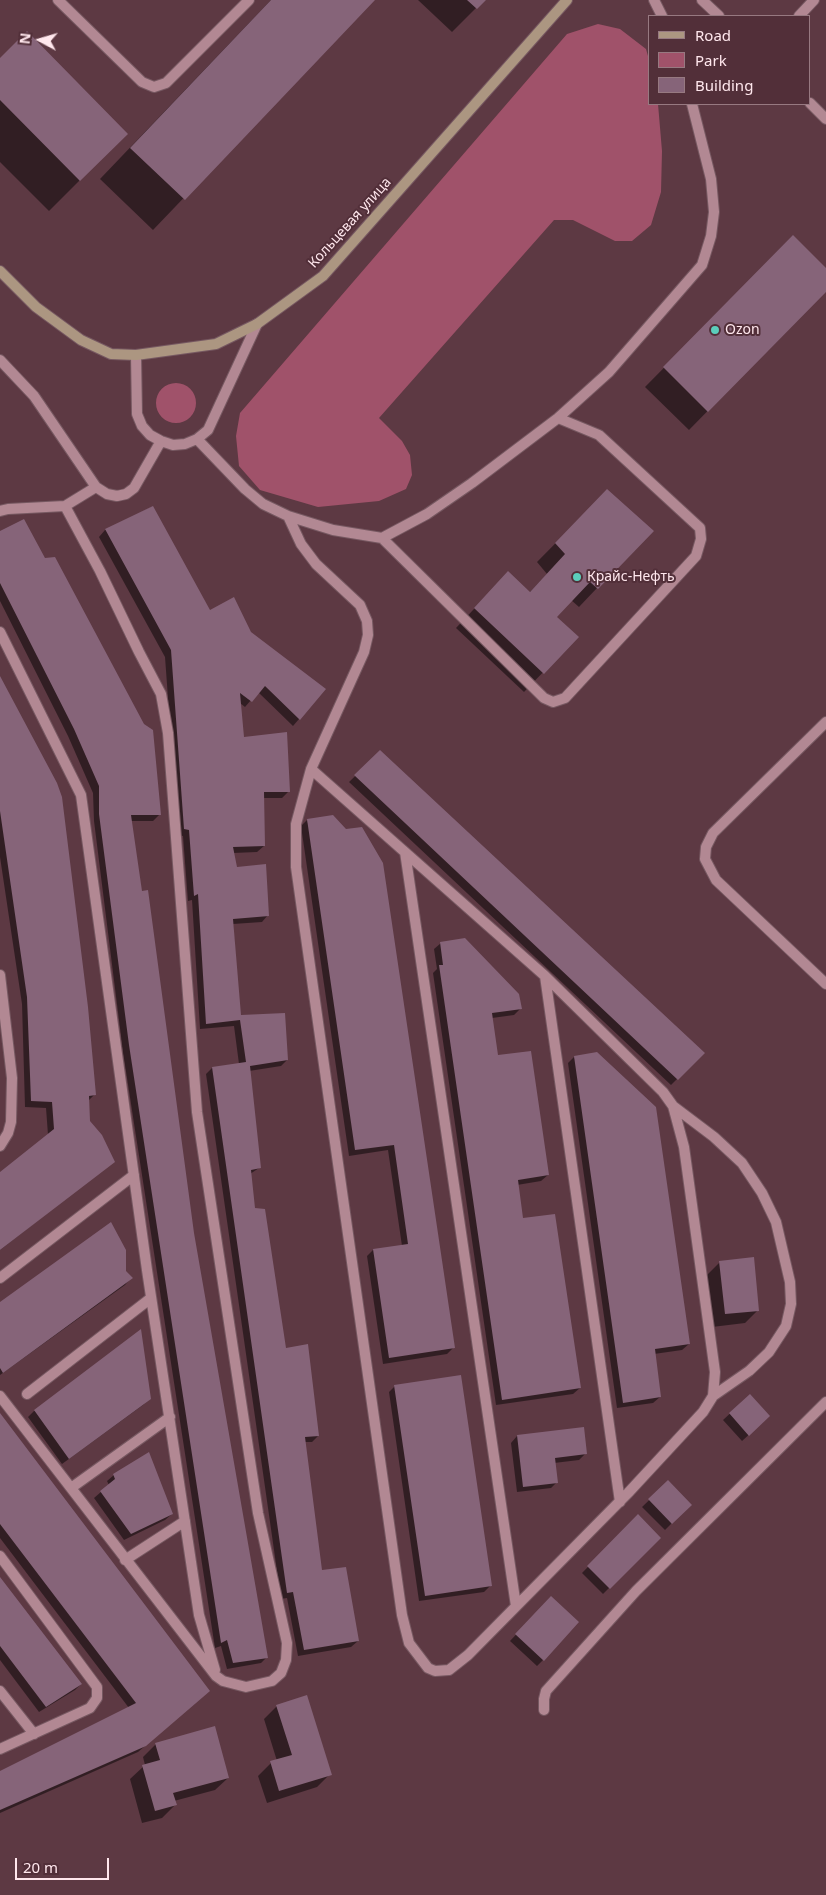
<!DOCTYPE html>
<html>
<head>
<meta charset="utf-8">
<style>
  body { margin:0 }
  #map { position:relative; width:826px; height:1895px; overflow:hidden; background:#5d3943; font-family:"Noto Sans",sans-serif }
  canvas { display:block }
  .legend { position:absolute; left:648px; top:15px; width:162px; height:90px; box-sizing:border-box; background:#522f39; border:1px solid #977981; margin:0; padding:6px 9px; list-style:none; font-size:15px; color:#ffe7ed }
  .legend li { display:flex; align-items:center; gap:10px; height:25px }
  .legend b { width:25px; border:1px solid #977981 }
  .north { position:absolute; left:15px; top:15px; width:50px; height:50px; -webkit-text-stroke:4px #522f39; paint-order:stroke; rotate:276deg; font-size:14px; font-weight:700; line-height:20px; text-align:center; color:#ffe7ed }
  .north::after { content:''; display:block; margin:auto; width:18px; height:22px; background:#ffe7ed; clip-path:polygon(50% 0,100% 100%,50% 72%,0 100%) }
  .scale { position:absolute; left:15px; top:1858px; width:94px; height:22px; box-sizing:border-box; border:2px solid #ffe7ed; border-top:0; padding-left:6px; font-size:15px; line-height:18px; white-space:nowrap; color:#ffe7ed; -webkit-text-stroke:4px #522f39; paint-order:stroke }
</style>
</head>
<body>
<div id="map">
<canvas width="826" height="1895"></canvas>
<ul class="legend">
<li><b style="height:6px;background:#ac9681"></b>Road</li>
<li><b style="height:14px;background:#a0526a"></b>Park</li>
<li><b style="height:14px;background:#866479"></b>Building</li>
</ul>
<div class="north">N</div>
<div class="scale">20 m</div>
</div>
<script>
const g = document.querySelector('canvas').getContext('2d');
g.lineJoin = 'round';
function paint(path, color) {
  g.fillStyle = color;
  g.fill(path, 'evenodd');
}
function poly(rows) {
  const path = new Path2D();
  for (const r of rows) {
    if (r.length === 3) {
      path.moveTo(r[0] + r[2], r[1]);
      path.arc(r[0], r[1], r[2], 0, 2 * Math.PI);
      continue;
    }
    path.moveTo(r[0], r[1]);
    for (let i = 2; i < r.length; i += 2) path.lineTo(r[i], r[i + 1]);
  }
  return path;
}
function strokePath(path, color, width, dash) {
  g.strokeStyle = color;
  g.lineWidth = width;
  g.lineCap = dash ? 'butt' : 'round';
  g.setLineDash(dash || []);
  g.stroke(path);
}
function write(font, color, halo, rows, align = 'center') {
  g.font = font + ' "Noto Sans",sans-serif';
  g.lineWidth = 4;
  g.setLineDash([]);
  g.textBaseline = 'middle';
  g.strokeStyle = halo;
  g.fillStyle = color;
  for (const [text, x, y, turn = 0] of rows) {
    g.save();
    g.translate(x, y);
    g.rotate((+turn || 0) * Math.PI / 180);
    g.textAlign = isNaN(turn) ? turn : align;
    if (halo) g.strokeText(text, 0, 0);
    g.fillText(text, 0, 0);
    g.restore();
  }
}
const green = poly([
  [598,24,620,29,646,49,650,63,650,104,658,104,662,151,661,192,651,225,632,241,615,241,573,220,554,220,379,418,402,441,410,455,412,475,406,489,379,501,318,507,260,490,239,466,236,436,240,413,567,34],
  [176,403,20]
]);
const shadow = poly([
  [271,0,373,0,153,230,100,179],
  [418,0,484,0,452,32],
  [0,60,126,134,49,211,0,162],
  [793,237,826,269,826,290,689,430,645,387],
  [607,491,597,588,579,607,571,600,555,617,577,637,524,692,456,628,490,592,529,593,547,574,537,562],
  [152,507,210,612,250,633,324,690,293,726,258,692,245,707,240,703,243,738,288,792,282,798,263,798,264,846,257,852,233,853,236,869,268,915,262,922,233,924,240,1017,287,1060,281,1066,249,1071,259,1168,250,1174,254,1209,285,1349,318,1436,312,1442,304,1442,321,1571,358,1641,351,1647,298,1656,287,1598,281,1599,206,1074,212,1068,239,1064,234,1026,200,1029,192,900,188,901,183,836,178,835,165,657,99,537,105,530],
  [0,532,160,814,153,821,131,821,192,1233,267,1657,261,1663,227,1669,221,1646,215,1648,123,1052,94,821,93,793,68,736,0,601],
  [0,678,95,1094,88,1101,89,1121,113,1162,0,1250,0,1173,48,1135,46,1108,25,1107,22,1004,0,857],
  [380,752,703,1053,671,1085,349,782],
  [307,820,453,1348,447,1354,383,1364,367,1256,373,1250,402,1246,388,1150,349,1156,301,826],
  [441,943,520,1009,514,1015,492,1018,497,1057,548,1175,541,1181,517,1185,522,1220,580,1388,573,1394,496,1405,433,973,437,969,434,949],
  [574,1057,689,1344,682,1350,654,1354,660,1397,653,1403,617,1408,568,1063],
  [720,1262,758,1310,745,1323,712,1327,707,1275],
  [125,1271,131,1278,125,1285,0,1375,0,1303],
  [395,1386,491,1585,484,1592,419,1601,389,1392],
  [750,1395,763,1422,742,1441,723,1420],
  [150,1399,143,1405,62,1464,28,1417,34,1411],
  [0,1415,202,1697,138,1752,0,1813,0,1773,129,1708,0,1538],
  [517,1436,585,1454,579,1460,554,1463,557,1482,551,1488,517,1492,511,1443],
  [114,1475,172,1514,165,1520,124,1540,94,1498,109,1485,107,1481],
  [668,1482,690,1505,665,1530,642,1507],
  [638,1516,659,1538,603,1594,582,1573],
  [0,1579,81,1684,75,1690,39,1712,0,1660],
  [545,1604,543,1660,537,1666,510,1641],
  [277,1706,330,1774,317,1787,267,1803,258,1776,271,1763,277,1761,264,1719],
  [156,1744,228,1778,215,1790,174,1801,175,1805,162,1818,142,1823,130,1779,145,1765,143,1757]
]);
const building = poly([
  [271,0,375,0,185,200,130,148],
  [467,0,486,0,477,9],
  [27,31,128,134,80,181,0,100,0,58],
  [793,235,826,268,826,292,708,412,663,367],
  [607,489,654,531,598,589,590,582,557,617,579,637,544,674,474,608,508,571,530,592,565,554,555,543],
  [153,506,210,610,234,597,251,632,326,689,300,720,265,686,252,702,240,693,244,737,287,732,290,792,264,792,265,846,233,847,237,867,266,864,269,916,233,919,241,1015,285,1013,288,1060,250,1066,261,1168,251,1170,255,1208,265,1209,286,1348,308,1344,319,1436,305,1437,322,1570,346,1567,359,1641,304,1650,293,1592,287,1593,212,1067,246,1062,240,1020,206,1024,198,894,194,896,189,830,184,829,171,650,105,529],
  [24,519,45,558,55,557,144,724,153,730,161,815,131,815,142,891,148,890,194,1233,268,1658,233,1663,227,1640,221,1643,129,1045,99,814,99,786,74,729,0,583,0,531],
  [0,676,57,783,62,797,88,1007,96,1095,89,1096,90,1121,102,1135,115,1162,0,1250,0,1172,54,1129,52,1102,31,1101,27,997,0,811],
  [380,750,705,1053,678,1080,354,775],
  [333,815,346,829,362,827,383,863,455,1348,389,1358,373,1249,408,1244,394,1145,355,1150,307,819],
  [465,938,519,994,522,1009,492,1013,498,1055,531,1051,549,1175,518,1180,523,1218,555,1214,581,1388,502,1400,439,965,443,965,440,942],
  [597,1052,656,1107,690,1344,655,1349,661,1397,623,1403,574,1056],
  [111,1222,126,1250,126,1271,133,1278,3,1373,0,1368,0,1302],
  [754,1257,759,1311,725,1314,719,1261],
  [141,1329,151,1399,69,1459,34,1410],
  [461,1375,492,1586,425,1596,394,1385],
  [750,1394,770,1416,749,1436,729,1413],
  [0,1413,210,1691,146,1746,0,1810,0,1771,136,1703,0,1524],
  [584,1427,587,1454,555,1458,558,1483,523,1487,517,1435],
  [149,1452,173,1514,131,1534,100,1491,115,1479,113,1474],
  [668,1480,692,1505,672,1524,648,1499],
  [638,1514,661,1538,610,1589,587,1566],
  [0,1577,82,1684,46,1707,0,1646],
  [551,1596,579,1622,544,1661,515,1634],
  [307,1695,332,1775,279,1791,270,1761,292,1755,276,1705],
  [215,1726,229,1778,173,1793,177,1805,155,1811,142,1765,160,1760,155,1743]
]);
const lane = poly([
  [58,0,142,82,154,87,166,83,249,0],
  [654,0,662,16],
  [799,16,814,0],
  [136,355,137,414,142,426,150,435,161,441,173,445,185,444,197,439,208,430,257,324],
  [0,360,34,396,96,487,107,494,117,496,126,494,134,488,161,441],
  [197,439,245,489,263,504,288,516,333,530,382,538,427,514,472,483,558,418,609,372,702,265,711,236,714,212,711,179,692,104],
  [0,511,8,509,65,506,96,487],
  [288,516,301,544,316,564,360,605,367,621,368,635,364,652,311,769,296,824,296,867,402,1615,409,1643,428,1668,435,1671,449,1670,468,1655,628,1493,703,1412,713,1396,715,1372,684,1147,673,1106,663,1092,545,976],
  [382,538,544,698,553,702,565,698,696,556,701,539,700,528,599,435,558,418],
  [0,632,81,795,147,1270,199,1615,215,1670],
  [826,722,713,833,706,847,705,859,716,880,826,984],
  [311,769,545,976,620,1502],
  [405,852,516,1606],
  [0,975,12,1078,11,1122,8,1133,0,1146],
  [673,1106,714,1137,742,1163,762,1193,776,1222,790,1282,791,1304,786,1326,769,1352,749,1371,713,1396],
  [0,1278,134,1175],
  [27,1394,151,1298],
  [0,1396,216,1676,223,1681,246,1687,272,1681,281,1673,286,1660,287,1643,258,1513,197,1112,168,733,161,694,139,652,100,571,65,506],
  [71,1488,170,1417],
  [0,1556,97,1687,97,1698,90,1708,0,1749],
  [125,1560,185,1521],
  [0,1691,34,1734],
  [544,1710,544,1699,546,1691,636,1591,826,1402]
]);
const street = poly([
  [702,0,719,16],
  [810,103,826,119]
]);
const secondary = poly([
  [0,271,36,307,81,340,111,354,136,355,216,344,257,324,323,276,567,0]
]);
const markers = [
  [715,330,5,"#5bcebc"],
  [577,577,5,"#5bcebc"]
];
const streetNames = [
  ["Кольцевая улица",350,223,-48]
];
const poiNames = [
  ["Ozon",725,330],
  ["Крайс-Нефть",587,577]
];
paint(green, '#a0526a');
paint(shadow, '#0007');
paint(building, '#866479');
strokePath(lane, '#765861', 12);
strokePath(street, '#765861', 12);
strokePath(secondary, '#765861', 12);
strokePath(lane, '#b28893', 10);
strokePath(street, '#b28893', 10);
strokePath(secondary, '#ac9681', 10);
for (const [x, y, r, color] of markers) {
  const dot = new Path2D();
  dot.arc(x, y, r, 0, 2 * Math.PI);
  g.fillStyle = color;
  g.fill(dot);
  strokePath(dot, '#522f39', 2);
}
write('14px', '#ffe7ed', '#522f39', streetNames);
write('14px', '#ffe7ed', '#522f39', poiNames, 'left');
</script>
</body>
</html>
